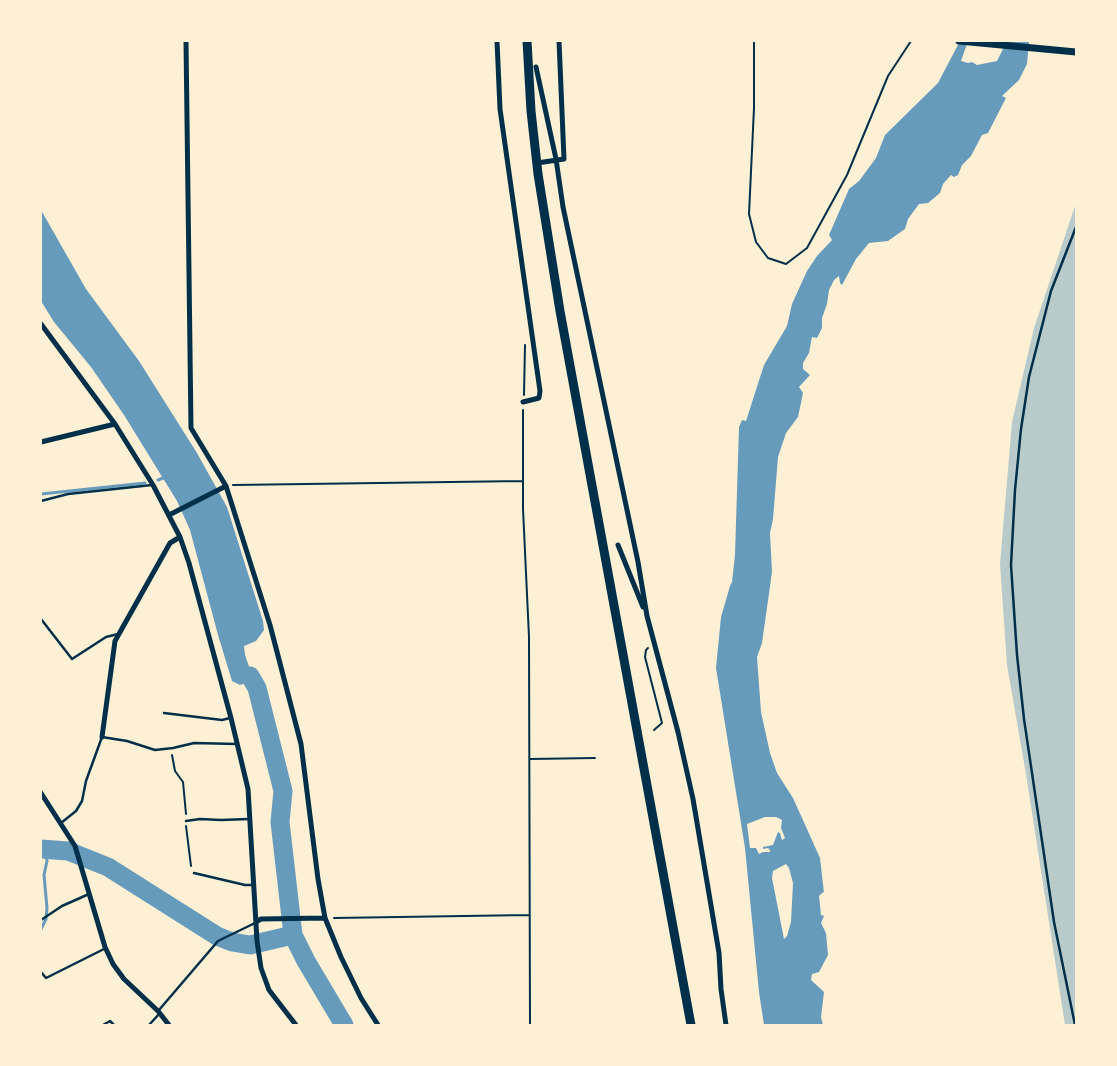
<!DOCTYPE html>
<html>
<head>
<meta charset="utf-8">
<style>
  body { margin:0 }
  #map { position:relative; width:1117px; height:1066px; overflow:hidden; background:#fdf0d5; font-family:Helvetica,sans-serif }
  canvas { display:block }
  .frame { position:absolute; inset:0; border:42px solid #fdf0d5; pointer-events:none }
</style>
</head>
<body>
<div id="map">
<canvas width="1117" height="1066"></canvas>
<div class="frame"></div>
</div>
<script>
const g = document.querySelector('canvas').getContext('2d');
g.lineJoin = 'round';
function paint(path, color) {
  g.fillStyle = color;
  g.fill(path, 'evenodd');
}
function poly(rows) {
  const path = new Path2D();
  for (const r of rows) {
    path.moveTo(r[0], r[1]);
    for (let i = 2; i < r.length; i += 2) path.lineTo(r[i], r[i + 1]);
  }
  return path;
}
function strokePath(path, color, width, dash) {
  g.strokeStyle = color;
  g.lineWidth = width;
  g.lineCap = dash ? 'butt' : 'round';
  g.setLineDash(dash || []);
  g.stroke(path);
}
const green = poly([
  [1076,203,1076,1025,1065,1025,1026,774,1007,665,1000,564,1012,422,1034,328]
]);
const water = poly([
  [960,41,968,41,961,61,968,63,972,62,977,65,997,61,1007,41,1029,41,1027,64,1019,80,1002,96,1006,98,988,133,982,135,971,156,962,165,958,175,954,177,951,175,943,184,940,193,928,203,919,204,908,219,905,229,888,241,869,243,856,259,842,285,840,283,839,276,834,280,829,290,827,304,822,318,822,328,817,338,812,337,809,353,803,363,803,369,810,375,799,387,803,393,798,417,786,433,778,457,773,519,770,533,772,572,762,643,757,657,761,712,770,753,777,773,793,798,820,858,824,893,823,892,819,896,821,915,824,916,821,923,826,933,828,955,819,972,812,974,811,980,824,992,821,1017,823,1025,764,1025,759,992,745,848,716,668,721,617,730,586,732,582,735,555,739,427,742,420,746,421,764,365,787,326,792,304,807,271,817,256,832,240,829,235,849,189,859,181,876,158,885,135,938,83],
  [765,817,776,817,782,820,781,828,785,838,782,840,780,833,778,832,773,845,763,847,763,849,768,848,770,850,770,852,763,852,759,854,756,848,750,848,747,824],
  [786,864,789,868,793,883,791,922,787,936,784,939,772,878,773,871],
  [41,210,86,289,139,361,197,453,227,507,263,621,264,630,256,641,244,646,245,655,253,678,259,687,261,699,248,682,240,685,232,681,218,635,190,530,177,501,124,415,91,367,54,322,41,301]
]);
const stream = poly([
  [158,480,163,478,167,479],
  [41,494,145,483],
  [41,929,46,919,47,908,44,875,47,861,46,855,50,850]
]);
const river = poly([
  [250,676,257,688,283,791,280,822,293,935,306,961,344,1025],
  [41,849,68,851,108,867,217,936,232,942,250,945,293,935]
]);
const path = poly([
  [754,41,754,108,749,214,756,242,768,258,786,264,807,248,847,175,888,76,911,41],
  [524,395,525,345],
  [523,410,523,509,529,637,530,1025],
  [233,485,523,481],
  [648,648,646,650,645,657,662,723,654,730],
  [172,755,175,771,183,782,186,814],
  [530,759,595,758],
  [186,826,191,866],
  [334,918,529,915]
]);
const service = poly([
  [41,501,68,494,152,485],
  [41,619,72,659,106,637,118,634],
  [164,713,222,720,230,718],
  [186,821,200,819,221,820,249,819],
  [61,823,76,811,82,801,86,781,102,737,127,741,155,750,173,748,194,743,237,744],
  [194,873,245,885,253,885],
  [41,920,62,906,89,894],
  [41,972,46,978,104,949],
  [159,1010,218,941,255,923],
  [103,1025,110,1021,114,1025],
  [149,1025,160,1013],
  [1075,1025,1054,922,1024,719,1017,655,1011,565,1015,490,1021,429,1029,377,1051,291,1076,227]
]);
const minor = poly([
  [186,41,191,428,226,486,270,625,301,744,318,879,325,918,341,957,361,998,378,1025],
  [497,41,500,109,540,391,539,398,523,402],
  [536,67,556,159,563,207,638,562,647,616,678,732,693,799,719,953,721,989,726,1025],
  [537,163,564,159,559,41],
  [41,324,115,424,153,485,180,537,189,563,231,718,248,789,257,941,261,968,269,990,296,1025],
  [41,442,115,424],
  [169,515,226,486],
  [618,545,643,607],
  [102,737,115,641,170,543,180,537],
  [41,793,75,846,105,947,113,964,124,979,158,1011,169,1025],
  [256,922,261,919,325,918]
]);
const tertiary = poly([
  [959,41,1076,52]
]);
const trunk = poly([
  [527,41,531,111,538,174,560,311,691,1025]
]);
paint(green, '#b9caca');
paint(water, '#669bbc');
strokePath(stream, '#669bbc', 3);
strokePath(river, '#669bbc', 19);
strokePath(path, '#003049', 2);
strokePath(service, '#003049', 2.5);
strokePath(minor, '#003049', 5);
strokePath(tertiary, '#003049', 7);
strokePath(trunk, '#003049', 9);
</script>
</body>
</html>
